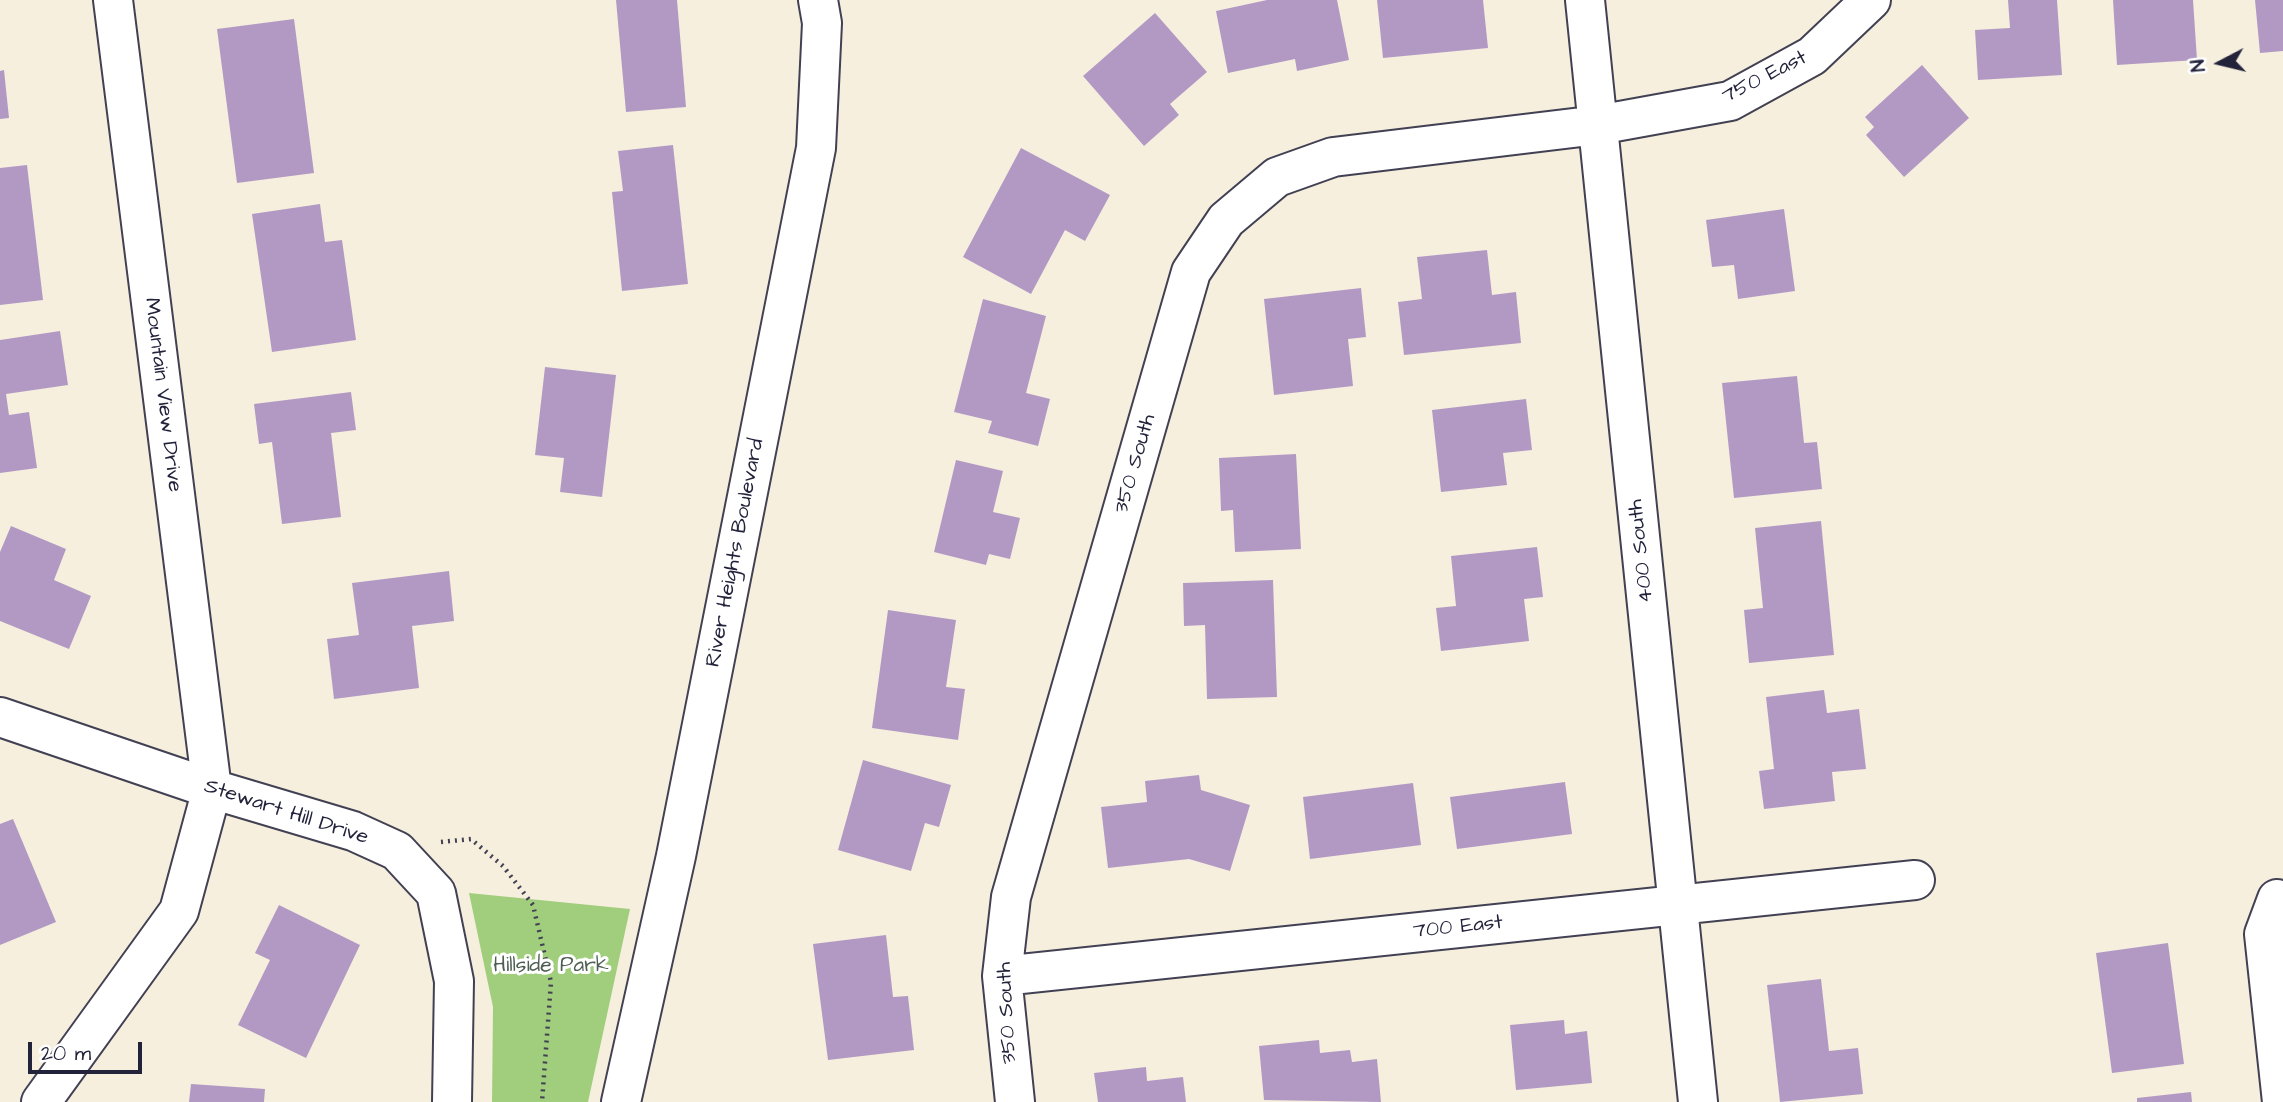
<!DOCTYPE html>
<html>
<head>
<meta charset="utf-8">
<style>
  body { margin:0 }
  #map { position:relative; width:2283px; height:1102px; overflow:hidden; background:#f6efde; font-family:"Architects Daughter",sans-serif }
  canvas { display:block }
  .north { position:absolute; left:2185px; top:28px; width:70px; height:70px; -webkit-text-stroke:5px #fff; paint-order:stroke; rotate:263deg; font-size:19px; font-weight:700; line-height:28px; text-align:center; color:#22223b }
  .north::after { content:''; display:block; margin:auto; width:24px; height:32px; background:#22223b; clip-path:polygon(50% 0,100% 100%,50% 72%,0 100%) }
  .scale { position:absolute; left:28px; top:1042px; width:114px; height:32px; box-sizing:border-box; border:4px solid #22223b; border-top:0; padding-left:9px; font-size:21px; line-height:24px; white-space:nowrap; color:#22223b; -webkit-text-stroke:5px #fff; paint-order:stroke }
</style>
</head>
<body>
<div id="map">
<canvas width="2283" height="1102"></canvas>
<div class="north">N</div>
<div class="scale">20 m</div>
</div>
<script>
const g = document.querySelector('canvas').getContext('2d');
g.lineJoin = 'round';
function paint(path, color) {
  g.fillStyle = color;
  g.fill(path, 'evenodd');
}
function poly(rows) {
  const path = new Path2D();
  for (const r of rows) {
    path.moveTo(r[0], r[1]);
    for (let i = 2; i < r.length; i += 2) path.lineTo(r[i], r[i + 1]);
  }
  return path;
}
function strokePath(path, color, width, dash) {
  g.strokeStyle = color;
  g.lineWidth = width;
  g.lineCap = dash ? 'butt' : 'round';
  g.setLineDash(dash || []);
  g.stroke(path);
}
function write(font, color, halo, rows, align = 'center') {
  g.font = font + ' "Architects Daughter",sans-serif';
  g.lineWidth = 6;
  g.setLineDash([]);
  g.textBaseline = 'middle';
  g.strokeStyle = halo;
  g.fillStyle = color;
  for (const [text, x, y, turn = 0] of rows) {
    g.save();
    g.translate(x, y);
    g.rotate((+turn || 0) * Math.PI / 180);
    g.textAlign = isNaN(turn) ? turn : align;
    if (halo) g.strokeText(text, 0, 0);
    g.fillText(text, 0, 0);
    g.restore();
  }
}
const green = poly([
  [469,893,630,909,588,1102,492,1102,493,1007]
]);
const building = poly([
  [616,0,677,0,686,107,626,112],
  [1267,0,1337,0,1349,60,1297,71,1295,59,1228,73,1216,11],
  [1377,0,1483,0,1488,48,1383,58],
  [2008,0,2057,0,2062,75,1978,80,1975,30,2010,28],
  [2113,0,2193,0,2197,60,2117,65],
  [2255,0,2283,0,2283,51,2260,53],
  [1155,13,1207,72,1170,104,1179,115,1144,146,1083,76],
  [294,19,314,173,237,183,217,29],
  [1922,65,1969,118,1904,177,1866,135,1874,127,1865,117],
  [4,70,9,118,0,119,0,71],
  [673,145,688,284,622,291,612,192,623,191,618,151],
  [1021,148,1110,195,1085,241,1065,230,1031,294,963,257],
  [27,165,43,300,0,305,0,168],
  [320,204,325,242,342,240,356,340,272,352,252,214],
  [1784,209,1795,291,1738,299,1734,265,1712,267,1706,220],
  [1487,250,1492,295,1516,292,1521,343,1404,355,1398,302,1422,299,1417,257],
  [1361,288,1366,337,1348,339,1353,386,1274,395,1264,299],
  [983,299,1046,316,1026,393,1050,399,1038,446,988,433,992,421,954,412],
  [60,331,68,385,6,394,9,415,29,412,37,468,0,473,0,340],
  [545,367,616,375,602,497,560,492,564,458,535,455],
  [1797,376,1804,443,1817,442,1822,489,1734,498,1722,383],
  [351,392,356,430,331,433,341,517,282,524,272,442,259,444,254,404],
  [1526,399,1532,450,1503,453,1507,485,1441,492,1432,410],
  [1296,454,1301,549,1235,552,1233,510,1221,511,1219,458],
  [956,460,1003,471,993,512,1020,518,1010,559,989,554,986,565,934,552],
  [1821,521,1834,655,1749,663,1744,610,1763,608,1755,528],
  [11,526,66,549,54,580,91,596,69,649,0,621,0,552],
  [1537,547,1543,597,1524,599,1529,641,1441,651,1436,608,1456,606,1451,556],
  [449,571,454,621,412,626,419,688,334,699,327,639,359,635,352,583],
  [1273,580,1277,697,1207,699,1205,625,1184,626,1183,583],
  [888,610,956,620,946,687,965,689,958,740,872,728],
  [1824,690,1827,713,1859,709,1866,769,1832,772,1835,801,1764,809,1759,771,1774,769,1766,697],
  [863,760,951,785,939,827,925,823,911,871,838,850],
  [1199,775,1201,790,1250,805,1230,871,1189,859,1108,868,1101,807,1147,802,1145,781],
  [1565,782,1572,834,1457,849,1450,797],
  [1413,783,1421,845,1310,859,1303,797],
  [13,819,56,922,0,945,0,824],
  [279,905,360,945,306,1058,238,1025,270,960,255,953],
  [886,935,893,997,908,996,914,1050,828,1060,813,944],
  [2168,943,2184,1064,2112,1073,2096,953],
  [1821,979,1829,1051,1858,1048,1863,1094,1780,1102,1767,985],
  [1564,1020,1565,1034,1587,1031,1592,1083,1516,1090,1510,1025],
  [1319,1040,1320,1053,1350,1050,1352,1062,1377,1059,1381,1102,1264,1100,1259,1046],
  [1146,1067,1147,1081,1183,1077,1186,1102,1098,1102,1094,1073],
  [191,1084,265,1089,264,1102,189,1102],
  [2191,1092,2192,1102,2137,1102,2137,1098]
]);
const path = poly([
  [441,842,471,839,503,866,533,905,551,982,542,1102]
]);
const street = poly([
  [1585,0,1698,1102],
  [0,717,212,789,353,831,397,851,436,893,454,981,452,1102],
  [2277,899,2264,934,2282,1102],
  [1002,976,1915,880],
  [41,1102,179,911,212,789,113,0],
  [621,1102,676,856,816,148,822,23,818,0],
  [1015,1102,1002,976,1011,897,1191,272,1226,220,1277,177,1333,157,1598,125,1730,101,1812,56,1871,0]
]);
const streetNames = [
  ["750 East",1765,78,-27],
  ["Mountain View Drive",162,395,83],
  ["350 South",1136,464,-74],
  ["400 South",1642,551,-96],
  ["River Heights Boulevard",736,553,-79],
  ["Stewart Hill Drive",286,813,18],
  ["700 East",1458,928,-6],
  ["350 South",1008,1013,-93]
];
const parkNames = [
  ["Hillside Park",551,967]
];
paint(green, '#a1ce7c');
paint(building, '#b299c4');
strokePath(street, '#424153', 42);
strokePath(path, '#424153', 4.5, [2, 5]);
strokePath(street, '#fff', 38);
write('21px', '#22223b', '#fff', streetNames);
write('21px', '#4e5e52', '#fff', parkNames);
</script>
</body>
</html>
